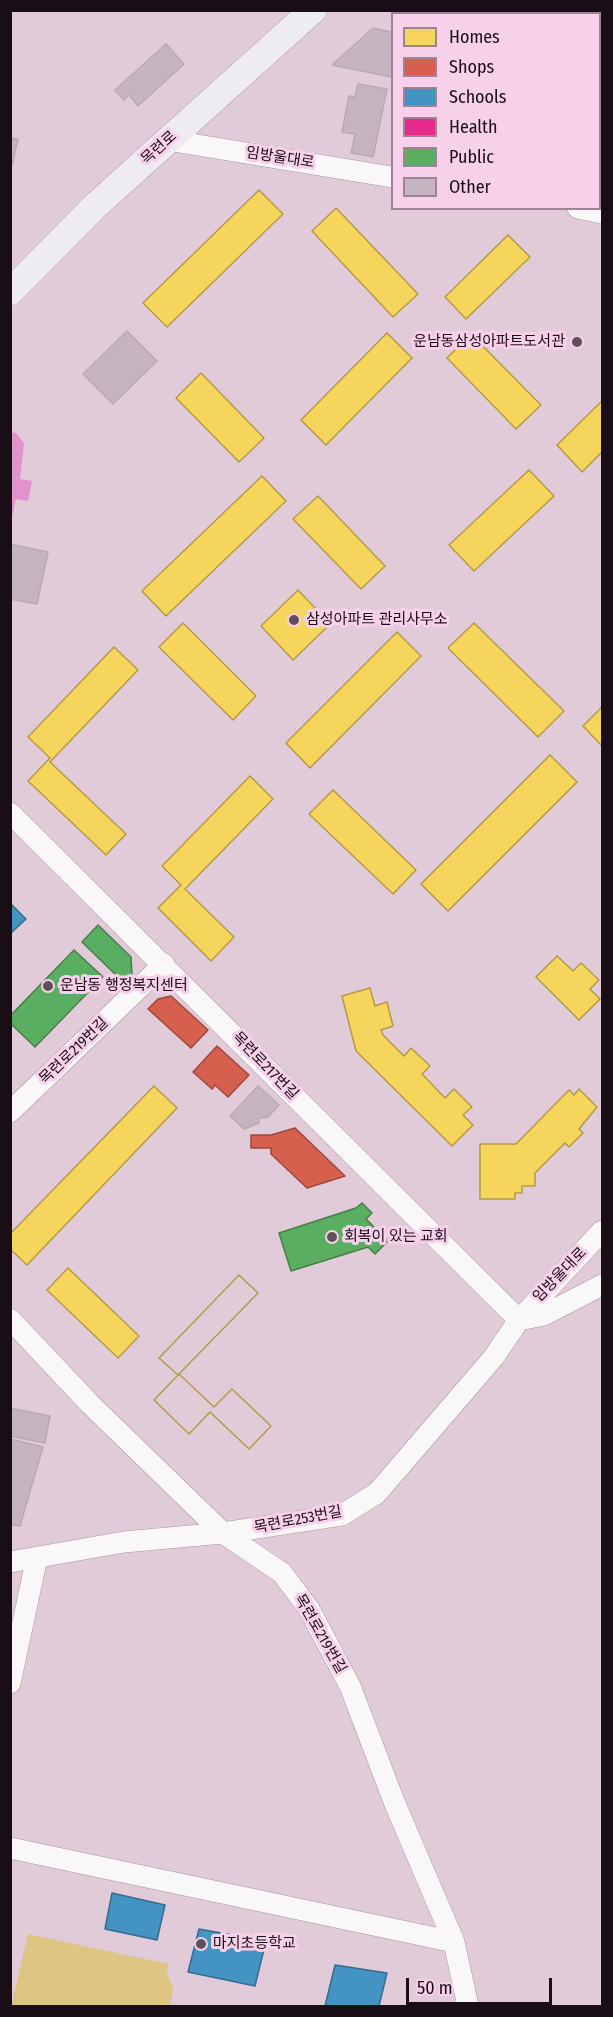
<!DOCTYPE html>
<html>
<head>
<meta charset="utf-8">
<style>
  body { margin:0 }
  #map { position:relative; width:613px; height:2017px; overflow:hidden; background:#e1cbd9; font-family:"Fira Sans Condensed",sans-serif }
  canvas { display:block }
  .frame { position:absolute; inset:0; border:12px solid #1a0e16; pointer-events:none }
  .legend { position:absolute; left:391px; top:12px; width:210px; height:198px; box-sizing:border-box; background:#f7d0e9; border:2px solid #9f8295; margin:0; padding:8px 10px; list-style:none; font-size:18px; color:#1a0e16 }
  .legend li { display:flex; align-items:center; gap:12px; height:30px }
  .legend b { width:30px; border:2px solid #9f8295 }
  .scale { position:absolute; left:406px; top:1978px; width:146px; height:27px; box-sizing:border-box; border:3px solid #1a0e16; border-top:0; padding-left:8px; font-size:18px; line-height:21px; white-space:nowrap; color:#1a0e16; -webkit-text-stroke:4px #f7d0e9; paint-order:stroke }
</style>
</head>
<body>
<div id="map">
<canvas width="613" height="2017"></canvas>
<div class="frame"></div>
<ul class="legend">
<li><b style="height:16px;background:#f6d55c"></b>Homes</li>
<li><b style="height:16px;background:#d6604d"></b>Shops</li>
<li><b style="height:16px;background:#4393c3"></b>Schools</li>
<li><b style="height:16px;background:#e7298a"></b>Health</li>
<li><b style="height:16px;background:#5aae61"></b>Public</li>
<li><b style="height:16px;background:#c6b5c0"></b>Other</li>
</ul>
<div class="scale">50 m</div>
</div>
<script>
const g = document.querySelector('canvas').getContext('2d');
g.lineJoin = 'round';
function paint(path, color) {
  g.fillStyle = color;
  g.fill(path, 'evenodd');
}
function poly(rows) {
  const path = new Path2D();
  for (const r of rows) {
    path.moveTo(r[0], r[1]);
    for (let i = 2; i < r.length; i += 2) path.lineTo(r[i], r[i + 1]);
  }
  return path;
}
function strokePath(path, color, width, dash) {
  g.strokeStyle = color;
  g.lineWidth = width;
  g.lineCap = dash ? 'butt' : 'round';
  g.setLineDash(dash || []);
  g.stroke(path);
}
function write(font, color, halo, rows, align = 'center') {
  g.font = font + ' "Fira Sans Condensed","Noto Sans KR",sans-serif';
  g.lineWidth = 6;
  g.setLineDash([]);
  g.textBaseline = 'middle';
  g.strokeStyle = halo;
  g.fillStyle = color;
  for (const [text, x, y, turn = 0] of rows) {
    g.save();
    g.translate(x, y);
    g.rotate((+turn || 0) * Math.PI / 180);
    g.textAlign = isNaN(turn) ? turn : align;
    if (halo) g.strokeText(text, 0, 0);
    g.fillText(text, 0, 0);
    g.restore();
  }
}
const green = poly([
  [28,1934,169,1964,167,1973,173,1988,170,2006,11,2006]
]);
const water = poly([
  [11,432,16,433,24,443,20,479,32,481,28,501,16,499,11,522]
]);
const homes = poly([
  [259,190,283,214,167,327,143,303,259,190],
  [336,208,418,294,393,317,312,231,336,208],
  [508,235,530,257,466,319,445,297,508,235],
  [387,333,412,358,326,445,301,420,387,333],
  [471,334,541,405,516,429,447,358,471,334],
  [201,373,264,438,239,462,176,398,201,373],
  [602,401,602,452,582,472,557,445,602,401],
  [529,470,554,496,474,571,449,545,529,470],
  [262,476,286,501,166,616,142,591,262,476],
  [318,496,385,566,361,589,293,519,318,496],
  [298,590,317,610,313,613,327,627,293,660,261,626,298,590],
  [183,623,256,696,233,720,159,647,183,623],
  [474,623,564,711,538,737,448,648,474,623],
  [397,632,421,656,310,768,286,743,397,632],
  [114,647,138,670,50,762,126,834,106,855,28,781,50,758,28,737,114,647],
  [602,707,602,746,583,726,602,707],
  [550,755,577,782,448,911,421,884,550,755],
  [250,776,273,799,185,889,234,937,211,961,158,908,181,885,162,866,250,776],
  [333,790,416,870,393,894,309,814,333,790],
  [557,956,573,971,581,963,599,980,590,989,600,999,579,1020,536,977,557,956],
  [370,988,375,1006,387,1002,393,1026,381,1030,383,1035,404,1056,411,1048,430,1066,422,1074,445,1098,454,1089,472,1107,463,1115,473,1125,452,1146,356,1051,342,996,370,988],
  [154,1086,177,1108,27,1265,10,1249,10,1234,154,1086],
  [579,1089,597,1107,579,1129,583,1133,569,1147,565,1143,535,1173,535,1186,522,1186,522,1193,515,1193,515,1199,480,1199,480,1144,516,1144,569,1090,574,1095,579,1089],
  [68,1268,139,1336,118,1358,47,1290,68,1268],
  [239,1275,258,1293,178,1375,159,1358,239,1275],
  [239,1275,258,1293,179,1374,214,1407,232,1389,271,1426,249,1449,210,1412,189,1434,154,1400,178,1375,159,1358,239,1275],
  [179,1374,214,1407,232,1389,271,1426,249,1449,210,1412,189,1434,154,1400,179,1374]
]);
const shops = poly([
  [171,996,208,1030,191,1048,148,1009,158,999,171,996],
  [217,1046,249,1075,228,1097,215,1085,212,1089,193,1072,217,1046],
  [295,1128,345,1176,307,1188,271,1154,271,1148,251,1148,251,1135,271,1135,295,1128]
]);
const schools = poly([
  [10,903,26,919,10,934,10,903],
  [112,1893,165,1905,157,1940,105,1929,112,1893],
  [199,1929,266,1941,255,1986,188,1972,199,1929],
  [335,1965,387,1973,379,2006,325,2006,335,1965]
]);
const health = poly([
  [600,58,602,58,602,102,600,102,600,58]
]);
const public = poly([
  [98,925,131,957,132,975,128,981,115,974,82,942,98,925],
  [74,950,103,977,35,1047,10,1023,10,1016,74,950],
  [362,1203,372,1213,366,1219,388,1241,375,1254,368,1247,291,1271,279,1233,356,1208,362,1203]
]);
const building = poly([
  [373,28,392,32,392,77,332,65,373,28],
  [166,44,184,64,138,106,129,95,124,100,115,90,166,44],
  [358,84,387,89,373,157,351,153,355,134,342,132,349,96,355,97,358,84],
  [10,138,18,139,12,165,10,164,10,138],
  [127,331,157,361,113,404,83,374,127,331],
  [10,544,48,552,37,604,10,599,10,544],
  [258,1086,279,1105,268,1117,259,1118,259,1123,244,1129,230,1116,258,1086],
  [10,1408,50,1416,45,1443,10,1436,10,1408],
  [10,1439,43,1447,20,1526,10,1525,10,1439]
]);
const minor = poly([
  [167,140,392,177],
  [578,208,602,213],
  [10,813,519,1320],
  [10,1112,164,964],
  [10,1319,90,1404,223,1533,282,1573,309,1609,350,1686,395,1804,454,1942,468,2006],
  [519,1320,544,1315,602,1285],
  [10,1562,124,1542,223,1533,342,1515,377,1493,493,1358,519,1320,602,1231],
  [10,1683,37,1557],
  [10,1848,454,1942]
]);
const major = poly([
  [10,292,94,207,313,10]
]);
const markers = [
  [577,342,6,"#60505a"],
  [294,620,6,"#60505a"],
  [48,986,6,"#60505a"],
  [332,1237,6,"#60505a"],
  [201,1944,6,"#60505a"]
];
const streetNames = [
  ["목련로",159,148,-42],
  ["임방울대로",280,158,9],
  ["목련로219번길",74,1051,-44],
  ["목련로217번길",265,1066,46],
  ["임방울대로",560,1275,-46],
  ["목련로253번길",298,1520,-11],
  ["목련로219번길",320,1634,60]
];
const poiNames = [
  ["운남동삼성아파트도서관",565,342,"right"],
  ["삼성아파트 관리사무소",306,620],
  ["운남동 행정복지센터",60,986],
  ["회복이 있는 교회",344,1237],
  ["마지초등학교",213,1944]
];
paint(green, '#ddc683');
paint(water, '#e492cc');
paint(homes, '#f6d55c');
strokePath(homes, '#b49947', 1.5);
paint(shops, '#d6604d');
strokePath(shops, '#9e473c', 1.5);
paint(schools, '#4393c3');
strokePath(schools, '#376b8f', 1.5);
paint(health, '#e7298a');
strokePath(health, '#aa2167', 1.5);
paint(public, '#5aae61');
strokePath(public, '#477e4a', 1.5);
paint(building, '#c6b5c0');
strokePath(building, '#baa9b4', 1.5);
strokePath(minor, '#a4959f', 22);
strokePath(major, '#b0a6b6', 28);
strokePath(minor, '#faf7f9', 21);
strokePath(major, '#eeebf3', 27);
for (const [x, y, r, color] of markers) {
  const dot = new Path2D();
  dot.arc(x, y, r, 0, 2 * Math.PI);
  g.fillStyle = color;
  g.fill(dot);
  strokePath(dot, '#f7d0e9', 2);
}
write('15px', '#1a0e16', '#f7d0e9', streetNames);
write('15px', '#1a0e16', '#f7d0e9', poiNames, 'left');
</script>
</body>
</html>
